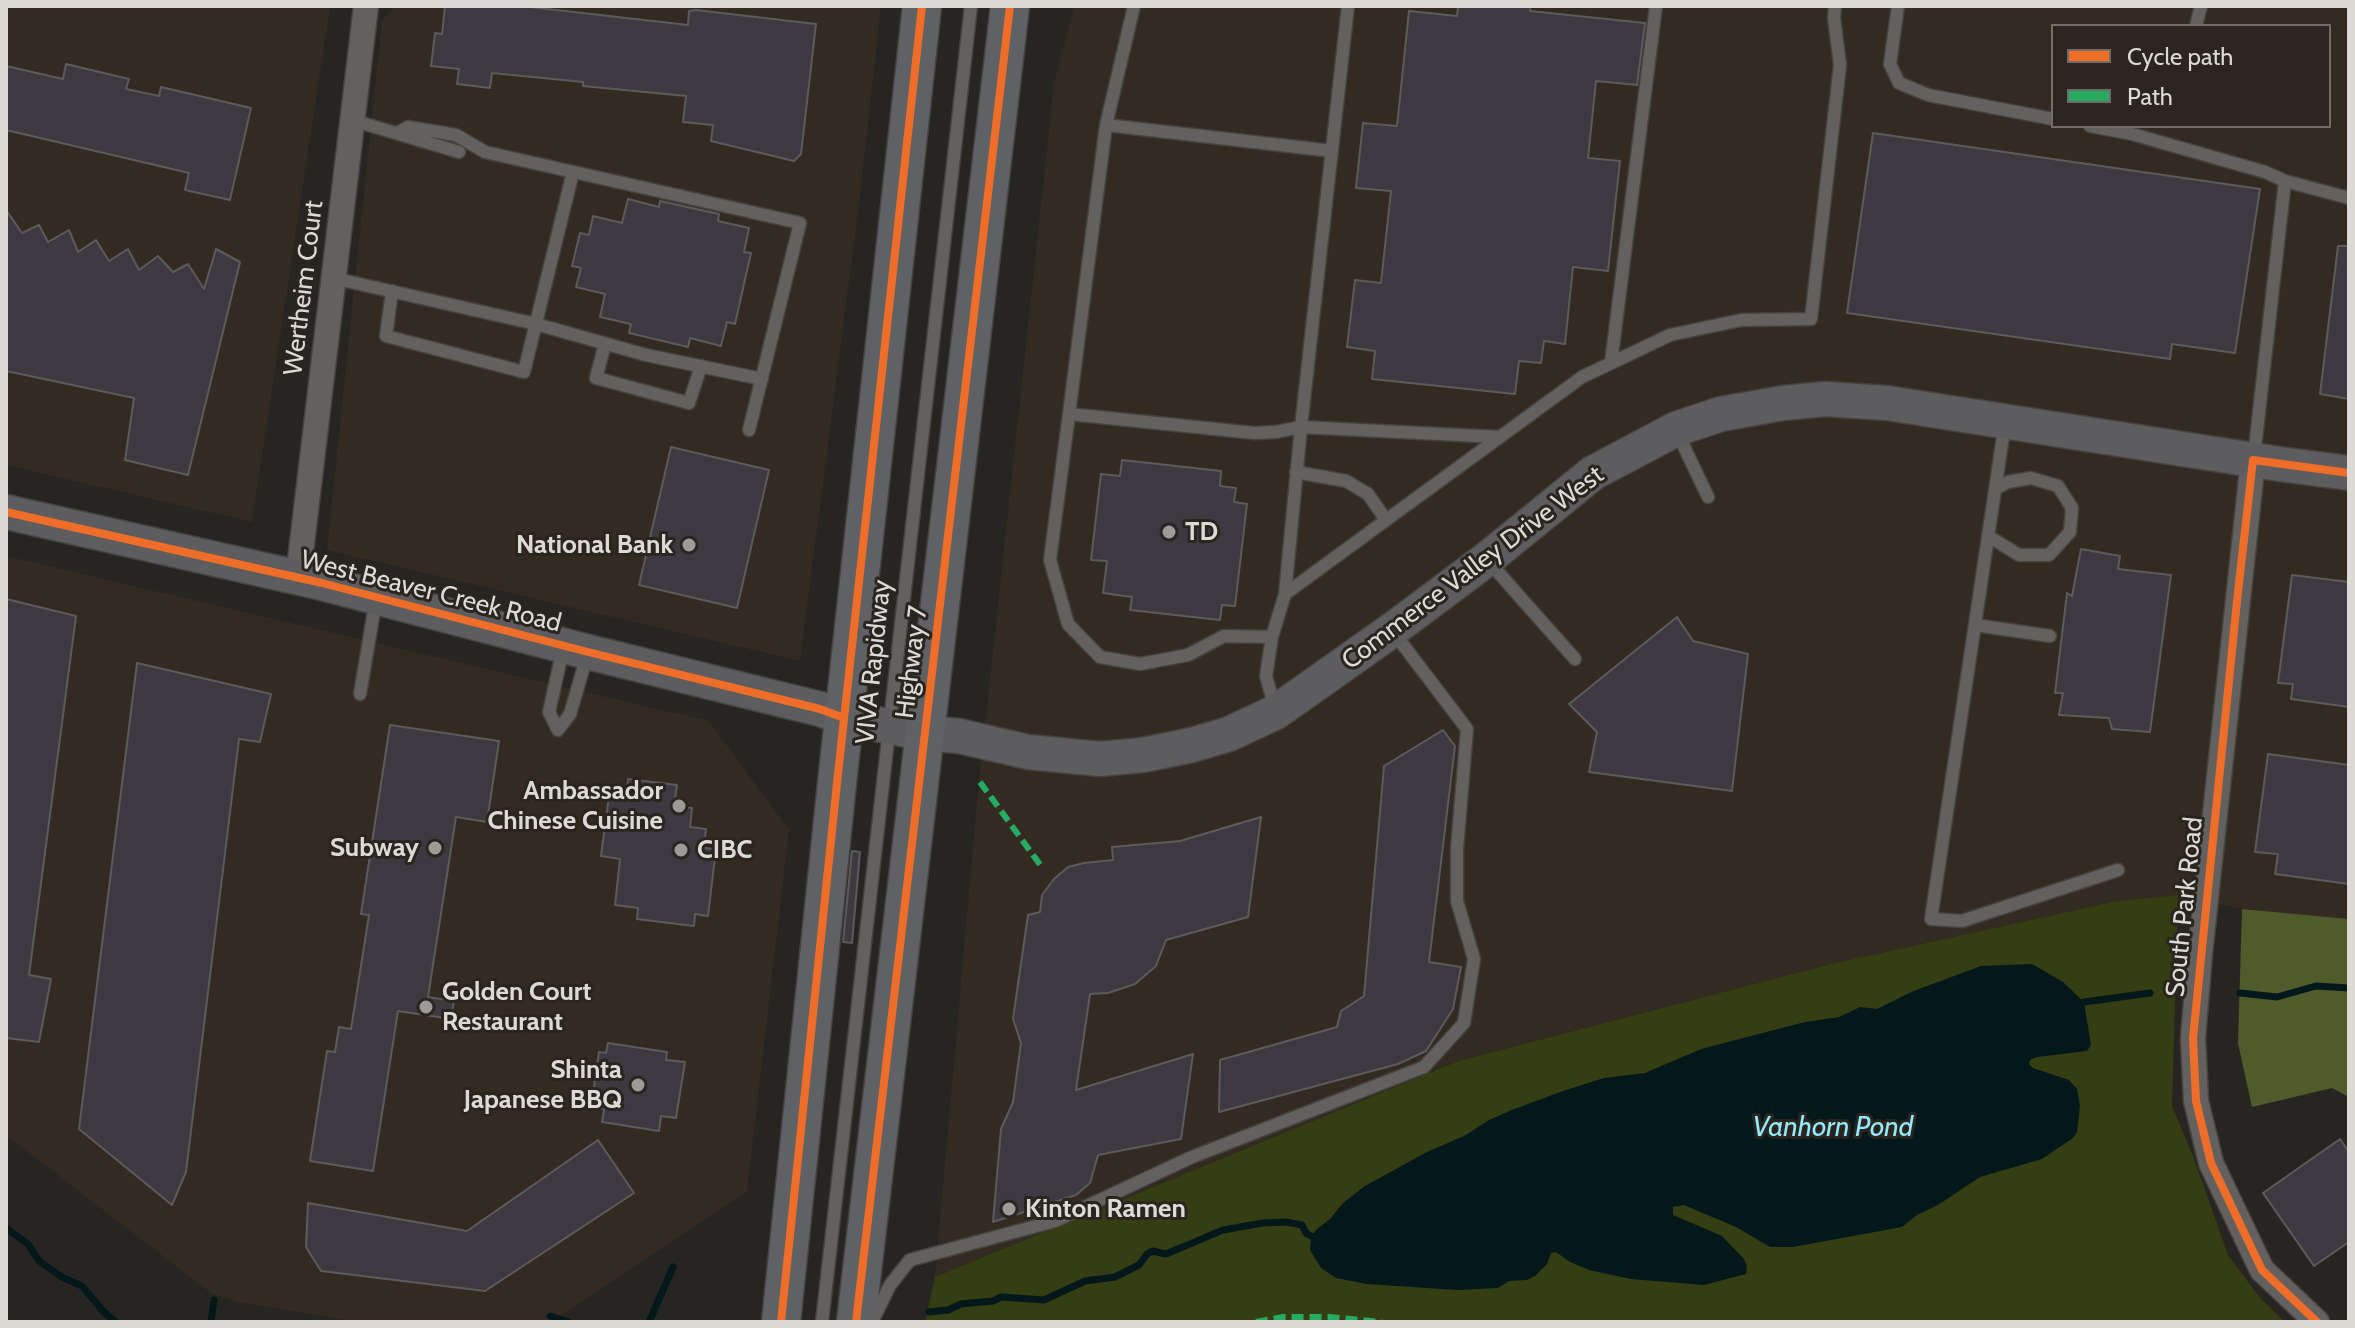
<!DOCTYPE html>
<html>
<head>
<meta charset="utf-8">
<style>
  body { margin:0 }
  #map { position:relative; width:2355px; height:1328px; overflow:hidden; background:#272522; font-family:Cabin,sans-serif }
  canvas { display:block }
  .frame { position:absolute; inset:0; border:8px solid #dddad6; pointer-events:none }
  .legend { position:absolute; left:2051px; top:24px; width:280px; height:104px; box-sizing:border-box; background:#2a251f; border:2px solid #726d68; margin:0; padding:10px 14px; list-style:none; font-size:24px; color:#dddad6 }
  .legend li { display:flex; align-items:center; gap:16px; height:40px }
  .legend b { width:40px; border:2px solid #726d68 }
</style>
</head>
<body>
<div id="map">
<canvas width="2355" height="1328"></canvas>
<div class="frame"></div>
<ul class="legend">
<li><b style="height:10px;background:#ee6e29"></b>Cycle path</li>
<li><b style="height:10px;background:#26ab63"></b>Path</li>
</ul>
</div>
<script>
const g = document.querySelector('canvas').getContext('2d');
g.lineJoin = 'round';
function paint(path, color) {
  g.fillStyle = color;
  g.fill(path, 'evenodd');
}
function poly(rows) {
  const path = new Path2D();
  for (const r of rows) {
    path.moveTo(r[0], r[1]);
    for (let i = 2; i < r.length; i += 2) path.lineTo(r[i], r[i + 1]);
  }
  return path;
}
function strokePath(path, color, width, dash) {
  g.strokeStyle = color;
  g.lineWidth = width;
  g.lineCap = dash ? 'butt' : 'round';
  g.setLineDash(dash || []);
  g.stroke(path);
}
function write(font, color, halo, rows, align = 'center') {
  g.font = font + ' Cabin,sans-serif';
  g.lineWidth = 6;
  g.setLineDash([]);
  g.textBaseline = 'middle';
  g.strokeStyle = halo;
  g.fillStyle = color;
  for (const [text, x, y, turn = 0] of rows) {
    g.save();
    g.translate(x, y);
    g.rotate((+turn || 0) * Math.PI / 180);
    g.textAlign = isNaN(turn) ? turn : align;
    if (halo) g.strokeText(text, 0, 0);
    g.fillText(text, 0, 0);
    g.restore();
  }
}
const built = poly([
  [6,6,330,6,252,522,6,465],
  [394,6,881,6,859,204,800,661,327,550,382,21],
  [1074,6,2349,6,2349,919,2242,909,2178,895,2117,901,1835,963,1457,1061,935,1277,978,791,1054,84],
  [2053,26,2329,26,2329,126,2053,126],
  [6,556,709,721,789,830,747,1191,551,1322,357,1322,237,1302,211,1293,6,1135]
]);
const green = poly([
  [2178,895,2172,1106,2193,1156,2228,1255,2260,1298,2285,1322,925,1322,935,1277,1458,1061,1835,963,2117,901]
]);
const forest = poly([
  [2242,909,2349,919,2349,1097,2332,1088,2252,1107,2238,1043]
]);
const water = poly([
  [2032,964,2063,982,2084,1002,2091,1045,2087,1051,2037,1057,2030,1060,2029,1064,2033,1068,2069,1080,2077,1089,2080,1106,2077,1132,2073,1138,2042,1159,1980,1177,1938,1205,1917,1215,1902,1227,1793,1247,1770,1247,1736,1227,1698,1211,1684,1205,1673,1207,1673,1215,1722,1236,1744,1259,1747,1266,1746,1274,1704,1285,1631,1279,1589,1270,1570,1262,1556,1252,1551,1253,1547,1264,1535,1276,1527,1280,1509,1281,1498,1288,1457,1290,1367,1284,1336,1278,1321,1268,1310,1250,1311,1236,1318,1228,1330,1219,1343,1203,1365,1186,1425,1153,1466,1135,1489,1120,1512,1110,1560,1092,1604,1078,1645,1073,1701,1049,1805,1022,1839,1017,1860,1007,1877,1009,1911,992,1981,966]
]);
const stream = poly([
  [2240,993,2277,997,2316,986,2349,988],
  [2084,1002,2150,993],
  [6,1228,28,1244,39,1261,62,1277,82,1286,104,1312,116,1322],
  [929,1312,948,1310,961,1304,993,1301,1001,1297,1044,1300,1085,1281,1115,1277,1139,1265,1147,1254,1153,1251,1166,1254,1223,1230,1263,1223,1286,1222,1302,1225,1306,1233,1311,1236],
  [550,1316,569,1322],
  [211,1322,214,1300],
  [649,1322,673,1267]
]);
const building = poly([
  [445,6,521,6,688,25,689,11,696,10,816,24,801,154,794,161,711,141,713,125,683,122,686,96,583,86,583,82,492,73,490,88,457,84,459,69,431,66,435,33,442,34,445,6],
  [1458,6,1530,6,1530,11,1645,23,1637,85,1596,81,1588,158,1620,161,1608,271,1573,267,1565,344,1544,341,1541,363,1519,361,1515,394,1372,379,1375,351,1347,347,1355,280,1381,283,1391,191,1356,188,1363,123,1397,126,1409,11,1457,16,1458,6],
  [66,64,129,79,126,89,159,96,161,87,251,108,230,200,185,190,189,173,6,130,6,66,63,79,66,64],
  [1873,133,2260,189,2235,353,2172,344,2170,359,1847,313,1873,133],
  [628,199,659,207,660,201,719,214,718,221,749,228,744,252,751,253,735,324,727,322,721,346,690,338,688,347,629,333,631,324,600,317,605,294,576,287,581,268,572,266,580,233,589,235,593,216,622,223,628,199],
  [6,210,22,233,39,225,48,242,69,230,78,252,96,240,109,261,128,249,139,270,158,256,173,272,188,264,204,289,216,249,240,262,188,475,125,460,134,398,6,371,6,210],
  [2338,246,2349,246,2349,399,2320,394,2338,246],
  [671,447,769,470,737,608,639,585,671,447],
  [1122,460,1221,471,1220,486,1236,488,1234,502,1247,504,1235,606,1222,605,1220,620,1130,610,1132,597,1103,593,1107,561,1091,560,1101,474,1120,476,1122,460],
  [2081,549,2120,556,2118,569,2171,575,2150,732,2112,729,2109,718,2059,715,2063,693,2055,693,2067,593,2072,596,2081,549],
  [2292,575,2349,582,2349,707,2291,699,2293,684,2278,683,2292,575],
  [6,599,76,616,29,975,51,979,39,1042,6,1038,6,599],
  [1677,617,1693,641,1748,654,1732,791,1589,772,1597,732,1569,704,1677,617],
  [137,663,271,694,260,742,239,739,186,1172,172,1205,79,1129,137,663],
  [390,725,499,741,487,822,456,817,428,997,454,1001,451,1019,398,1011,373,1171,310,1161,327,1051,335,1052,339,1027,351,1029,369,915,361,914,390,725],
  [1443,730,1455,746,1429,962,1461,967,1453,1009,1426,1051,1398,1064,1219,1112,1220,1060,1337,1027,1341,1011,1364,996,1384,766,1443,730],
  [2268,754,2349,765,2349,884,2275,874,2278,854,2255,852,2268,754],
  [628,779,677,785,674,806,692,808,690,827,706,829,704,848,716,849,708,916,695,914,694,926,637,919,638,908,615,905,620,859,601,856,609,796,626,798,628,779],
  [1261,817,1248,917,1166,940,1156,966,1135,984,1108,993,1090,994,1076,1090,1193,1054,1181,1139,1098,1155,1090,1183,1076,1195,993,1222,1001,1129,1013,1102,1021,1043,1013,1019,1028,915,1040,912,1042,895,1054,879,1068,867,1084,863,1113,860,1112,847,1180,841,1261,817],
  [852,851,860,852,852,943,843,942,852,851],
  [608,1043,667,1052,666,1060,685,1062,676,1118,661,1116,659,1131,602,1122,604,1109,591,1107,599,1052,606,1053,608,1043],
  [2340,1139,2349,1152,2349,1242,2314,1266,2263,1193,2340,1139],
  [598,1140,634,1193,485,1291,321,1271,306,1247,308,1203,467,1231,598,1140]
]);
const lane = poly([
  [1134,6,1106,125,1069,414,1254,433,1276,432,1301,427,1499,437],
  [1898,6,1890,64,1899,83,1928,95,2053,119],
  [2196,26,2201,6],
  [352,120,459,152],
  [1106,125,1332,151],
  [2090,126,2132,134,2265,172,2285,181,2349,198],
  [397,133,408,127,456,135,485,152,800,223,749,430],
  [333,278,536,324,646,355,762,379],
  [392,291,386,336,524,372,573,172],
  [605,344,596,378,689,403,701,366],
  [1611,363,1656,6],
  [1069,414,1050,560,1068,624,1100,657,1140,664,1188,655,1224,636,1272,637],
  [2005,423,1931,919,1962,921,2118,870],
  [1677,432,1708,497],
  [2254,457,2285,181],
  [1296,472,1346,481,1368,494,1386,520],
  [1988,536,2019,555,2049,555,2070,532,2072,508,2058,486,2031,478,2008,482,1995,489],
  [1489,562,1575,659],
  [1285,594,1582,377,1670,335,1741,320,1811,319,1840,65,1834,18,1835,6],
  [1975,625,2050,636],
  [563,649,549,712,558,730,570,714,587,656],
  [360,694,376,599],
  [1275,708,1266,676,1272,637,1285,594,1301,427,1348,6],
  [822,1322,971,6],
  [872,1322,890,1285,910,1260,1055,1221,1192,1157,1424,1067,1464,1023,1474,959,1457,901,1457,849,1467,729,1394,633]
]);
const street = poly([
  [2253,460,2200,954,2193,1038,2196,1101,2211,1163,2262,1270,2317,1322],
  [298,577,366,6]
]);
const secondary = poly([
  [6,512,322,583,588,652,820,709,844,718,924,733,959,736,1028,752,1100,759,1143,755,1192,745,1229,734,1276,712,1392,630,1487,559,1593,473,1676,429,1721,414,1783,403,1825,399,1887,403,2279,464,2349,473]
]);
const primary = poly([
  [781,1322,837,783,922,6],
  [856,1322,1010,6]
]);
const quiet = poly([
  [980,782,1041,866],
  [1256,1322,1283,1317,1329,1317,1382,1322]
]);
const cycleway = poly([
  [6,512,322,583,588,652,820,709,844,718],
  [781,1322,837,783,922,6],
  [856,1322,1010,6],
  [2317,1322,2262,1270,2211,1163,2196,1101,2193,1038,2237,601,2253,460,2349,473]
]);
const markers = [
  [1169,532,8,"#9d9b97"],
  [689,545,8,"#9d9b97"],
  [679,806,8,"#9d9b97"],
  [435,848,8,"#9d9b97"],
  [681,850,8,"#9d9b97"],
  [426,1007,8,"#9d9b97"],
  [638,1085,8,"#9d9b97"],
  [1009,1209,8,"#9d9b97"]
];
const streetNames = [
  ["Wertheim Court",304,288,-83],
  ["Commerce Valley Drive West",1473,568,-37],
  ["West Beaver Creek Road",431,592,14],
  ["VIVA Rapidway",874,662,-84],
  ["Highway 7",912,662,-83],
  ["South Park Road",2185,907,-84]
];
const poiNames = [
  ["TD",1185,532],
  ["National Bank",673,545,"right"],
  ["Ambassador",663,791,"right"],
  ["Chinese Cuisine",663,821,"right"],
  ["Subway",419,848,"right"],
  ["CIBC",697,850],
  ["Golden Court",442,992],
  ["Restaurant",442,1022],
  ["Shinta",622,1070,"right"],
  ["Japanese BBQ",622,1100,"right"],
  ["Kinton Ramen",1025,1209]
];
const waterNames = [
  ["Vanhorn Pond",1833,1128]
];
paint(built, '#332a21');
paint(green, '#353d12');
paint(forest, '#505b2c');
paint(water, '#04181c');
strokePath(stream, '#04181c', 7);
paint(building, '#3e3941');
strokePath(building, '#5c5b5b', 2);
strokePath(lane, '#454340', 15);
strokePath(street, '#454340', 27);
strokePath(secondary, '#454340', 37);
strokePath(primary, '#454340', 41);
strokePath(lane, '#63615f', 12);
strokePath(street, '#63615f', 24);
strokePath(secondary, '#5d5c5e', 34);
strokePath(primary, '#5f6164', 38);
strokePath(quiet, '#26ab63', 6, [12, 6]);
strokePath(cycleway, '#ee6e29', 8);
for (const [x, y, r, color] of markers) {
  const dot = new Path2D();
  dot.arc(x, y, r, 0, 2 * Math.PI);
  g.fillStyle = color;
  g.fill(dot);
  strokePath(dot, '#2a251f', 3);
}
write('26px', '#dddad6', '#2a251f', streetNames);
write('bold 26px', '#dddad6', '#2a251f', poiNames, 'left');
write('italic 28px', '#93eafb', '#2a251f', waterNames);
</script>
</body>
</html>
